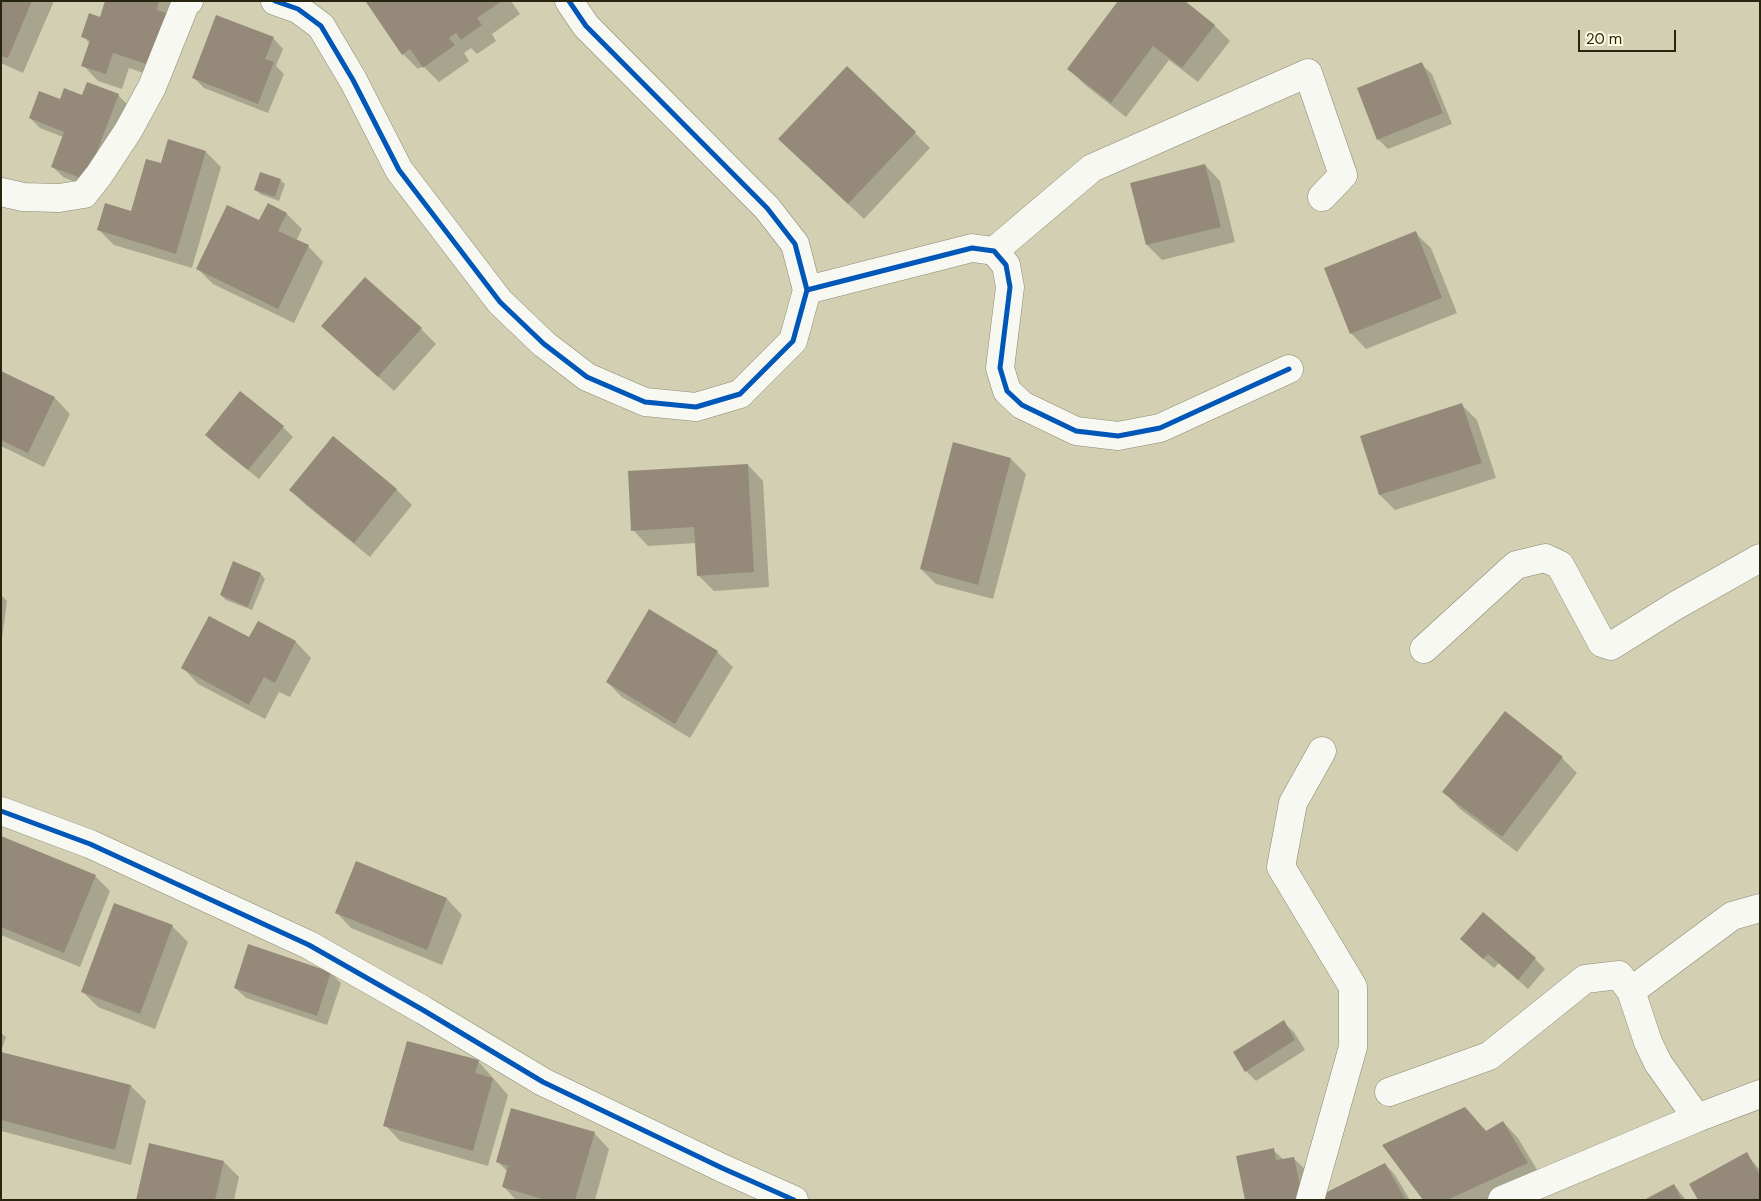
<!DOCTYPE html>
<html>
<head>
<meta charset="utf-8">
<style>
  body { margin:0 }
  #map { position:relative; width:1761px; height:1201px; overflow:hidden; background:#d2cfb2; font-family:"DM Sans",sans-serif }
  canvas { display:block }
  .frame { position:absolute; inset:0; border:2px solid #27240f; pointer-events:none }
  .scale { position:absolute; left:1578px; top:30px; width:98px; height:22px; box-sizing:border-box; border:2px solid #27240f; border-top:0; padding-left:6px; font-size:15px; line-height:18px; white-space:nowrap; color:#27240f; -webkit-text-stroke:4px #fcfadf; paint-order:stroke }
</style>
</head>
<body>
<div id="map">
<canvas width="1761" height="1201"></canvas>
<div class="frame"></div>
<div class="scale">20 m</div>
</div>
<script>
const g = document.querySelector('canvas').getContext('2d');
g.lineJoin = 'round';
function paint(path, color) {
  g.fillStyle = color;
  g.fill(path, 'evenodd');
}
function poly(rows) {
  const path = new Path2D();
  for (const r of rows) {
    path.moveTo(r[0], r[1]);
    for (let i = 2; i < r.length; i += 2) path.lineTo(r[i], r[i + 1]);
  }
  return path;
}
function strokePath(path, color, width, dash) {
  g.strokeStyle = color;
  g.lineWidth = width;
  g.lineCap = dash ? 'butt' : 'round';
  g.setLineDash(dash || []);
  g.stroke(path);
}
const shadow = poly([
  [1,1,54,1,23,73,1,63],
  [106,1,169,1,177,9,167,81,129,68,122,89,98,81,83,65,90,44,83,36,100,18],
  [370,1,511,1,520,14,492,34,496,41,477,54,471,48,464,53,469,61,439,82,423,66,418,69,403,54],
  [1214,25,1230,41,1198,82,1169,60,1126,117,1084,84,1069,69],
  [273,38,283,49,276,66,284,74,268,113,204,88,193,77],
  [1421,64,1432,74,1452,124,1388,149,1378,139],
  [118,95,128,105,96,190,63,177,52,166,63,137,40,128,30,118,60,100,83,96],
  [915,133,930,148,864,219,795,154],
  [168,141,206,152,221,167,192,268,114,245,99,230,132,212,162,165],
  [1205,165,1220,181,1235,242,1162,260,1147,245],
  [280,180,285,184,279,201,260,194,255,189],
  [287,214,302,229,296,241,308,246,323,262,294,323,213,284,198,269,260,222],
  [1415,233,1431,248,1457,313,1366,349,1351,333],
  [421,329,436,344,394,391,338,341],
  [1,373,55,398,70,414,44,467,1,446],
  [1462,405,1477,420,1496,478,1395,510,1380,495,1361,437],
  [283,427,293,437,259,479,216,445,206,435],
  [333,438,397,490,412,505,370,557,306,505,291,490],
  [1011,459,1026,474,993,599,936,584,921,569],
  [748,465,763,481,769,587,714,591,698,575,697,543,648,546,633,530],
  [261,574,265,579,252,610,226,600,221,595],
  [1,595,7,601,1,646],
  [258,623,296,642,311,658,290,697,279,692,265,719,198,684,183,668,250,639],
  [717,652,733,667,690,738,622,697,607,682],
  [1562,758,1577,773,1517,852,1459,808,1444,792],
  [1,838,95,876,110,891,80,967,1,935],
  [356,862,447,899,462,915,442,965,351,928,336,912],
  [172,926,188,942,155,1029,98,1007,83,992],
  [1472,949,1535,959,1545,969,1528,989,1499,963,1494,968],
  [331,973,341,983,327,1025,246,998,235,988],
  [1283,1022,1294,1032,1305,1050,1256,1081,1246,1071],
  [1,1033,6,1037,1,1051],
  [1,1053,131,1086,146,1101,131,1165,1,1131],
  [478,1061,508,1095,488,1166,400,1141,385,1125],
  [1503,1122,1518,1138,1542,1178,1495,1200,1424,1200],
  [594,1133,609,1149,595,1200,516,1200,503,1186,508,1172,497,1161],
  [1273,1150,1284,1160,1293,1158,1304,1168,1310,1200,1246,1200],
  [1746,1154,1760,1170,1760,1200],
  [224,1162,239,1177,234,1200,137,1200],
  [1385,1164,1395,1175,1410,1200,1319,1200],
  [1674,1185,1686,1200,1647,1200]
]);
const building = poly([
  [1,1,32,1,8,58,1,56],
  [105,1,159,1,157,10,169,14,152,66,113,53,106,74,81,66,90,40,81,37,89,13,100,17],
  [368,1,502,1,477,18,482,25,461,40,456,33,449,38,455,45,423,68,410,49,402,55,366,2],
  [1118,1,1185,1,1215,25,1182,68,1153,46,1111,103,1067,69],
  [216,15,274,37,265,59,274,62,258,104,192,78],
  [1422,62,1443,113,1377,140,1357,88],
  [847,66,916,132,848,204,778,139],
  [87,82,119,94,86,180,51,167,64,132,29,118,39,91,60,99,64,88,82,95],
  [168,139,206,151,176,254,97,230,105,203,131,211,146,159,161,163],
  [1205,164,1221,227,1146,245,1130,183],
  [260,172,281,179,275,197,254,190],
  [268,203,287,213,278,231,309,245,278,309,196,269,227,205,259,220],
  [1416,231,1442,298,1350,334,1324,268],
  [365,277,422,328,378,377,321,326],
  [1,371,55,397,28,453,1,440],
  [240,391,284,426,248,470,205,435],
  [1462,403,1482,463,1379,495,1360,436],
  [333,436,397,489,354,543,289,490],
  [953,442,1011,458,978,585,920,569],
  [748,464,754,572,697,576,694,527,631,531,628,471],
  [233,561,261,573,248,607,220,595],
  [649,609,718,651,675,724,606,682],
  [209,616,249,637,258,621,296,641,275,683,264,677,249,705,181,668],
  [1505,711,1563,757,1502,837,1442,792],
  [1,836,96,875,64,953,1,927],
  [356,861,447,898,427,950,335,913],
  [114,903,173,925,140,1014,81,992],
  [1483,912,1536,958,1518,980,1488,954,1483,959,1460,939],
  [248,944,331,972,317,1016,234,988],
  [1284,1020,1295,1040,1245,1072,1233,1052],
  [407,1041,479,1060,475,1073,493,1078,473,1151,383,1126],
  [1,1052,131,1085,115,1150,1,1120],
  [1465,1107,1486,1131,1503,1121,1528,1163,1447,1200,1423,1200,1382,1145],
  [511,1108,595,1132,575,1200,545,1200,502,1187,508,1166,496,1162],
  [149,1143,224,1161,215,1200,136,1200],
  [1274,1148,1276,1160,1294,1157,1303,1200,1245,1200,1236,1156],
  [1747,1152,1760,1176,1760,1200,1698,1200,1689,1184],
  [1385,1163,1406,1200,1318,1200,1317,1197],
  [1674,1184,1682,1200,1644,1200]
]);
const street = poly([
  [275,1,298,9,321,26,353,80,399,170,500,302,544,344,587,377,645,402,696,407,740,394,793,341,807,290,795,244,767,208,586,26,569,1],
  [1,192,23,197,59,198,84,194,99,175,128,131,152,87,186,2,189,1],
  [994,251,1092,168,1308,73,1343,175,1322,197],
  [807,290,972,248,994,251,1006,265,1010,287,1000,368,1007,391,1022,405,1076,431,1118,436,1160,428,1289,369],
  [1424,649,1516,565,1545,558,1560,565,1602,643,1611,646,1675,606,1760,558],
  [1,811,90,844,309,945,423,1010,543,1082,722,1168,794,1200],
  [1631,991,1732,916,1760,908],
  [1389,1092,1489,1056,1585,979,1619,975,1631,991,1648,1042,1658,1063,1697,1118],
  [1310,1200,1353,1047,1353,987,1281,867,1293,803,1322,751],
  [1502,1200,1697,1118,1760,1094]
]);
const cycleway = poly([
  [275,1,298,9,321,26,353,80,399,170,500,302,544,344,587,377,645,402,696,407,740,394,793,341,807,290,795,244,767,208,586,26,569,1],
  [807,290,972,248,994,251,1006,265,1010,287,1000,368,1007,391,1022,405,1076,431,1118,436,1160,428,1289,369],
  [1,811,90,844,309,945,423,1010,543,1082,722,1168,794,1200]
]);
paint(shadow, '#0003');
paint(building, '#958a79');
strokePath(street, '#8c8972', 29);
strokePath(street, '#f8f8f3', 28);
strokePath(cycleway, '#0057b8', 5);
</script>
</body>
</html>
